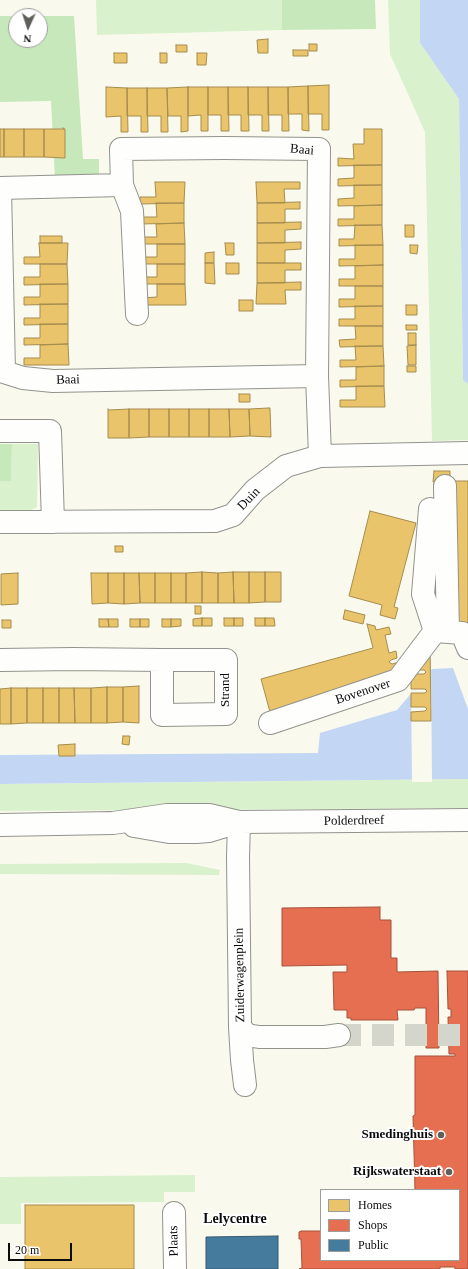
<!DOCTYPE html>
<html>
<head>
<meta charset="utf-8">
<style>
  body { margin:0 }
  #map { position:relative; width:468px; height:1269px; overflow:hidden; background:#f9faed; font-family:"Times New Roman",serif }
  canvas { display:block }
  .legend { position:absolute; left:320px; top:1189px; width:140px; height:72px; box-sizing:border-box; background:#fff; border:1px solid #9d9d9d; margin:0; padding:5px 7px; list-style:none; font-size:12px; color:#0b0b0b }
  .legend li { display:flex; align-items:center; gap:8px; height:20px }
  .legend b { width:20px; border:1px solid #9d9d9d }
  .north { position:absolute; left:8px; top:8px; width:40px; height:40px; box-sizing:border-box; background:#fff; border:1px solid #9d9d9d; border-radius:50%; rotate:183deg; font-size:11px; font-weight:700; line-height:16px; text-align:center; color:#0b0b0b }
  .north::after { content:''; display:block; margin:auto; width:14px; height:18px; background:#5e5f5a; clip-path:polygon(50% 0,100% 100%,50% 72%,0 100%) }
  .scale { position:absolute; left:8px; top:1243px; width:64px; height:18px; box-sizing:border-box; border:2px solid #0b0b0b; border-top:0; padding-left:5px; font-size:12px; line-height:14px; white-space:nowrap; color:#0b0b0b; -webkit-text-stroke:3px #fff; paint-order:stroke }
</style>
</head>
<body>
<div id="map">
<canvas width="468" height="1269"></canvas>
<ul class="legend">
<li><b style="height:11px;background:#e9c46a"></b>Homes</li>
<li><b style="height:11px;background:#e76f51"></b>Shops</li>
<li><b style="height:11px;background:#457b9d"></b>Public</li>
</ul>
<div class="north">N</div>
<div class="scale">20 m</div>
</div>
<script>
const g = document.querySelector('canvas').getContext('2d');
g.lineJoin = 'round';
function paint(path, color) {
  g.fillStyle = color;
  g.fill(path, 'evenodd');
}
function poly(rows) {
  const path = new Path2D();
  for (const r of rows) {
    path.moveTo(r[0], r[1]);
    for (let i = 2; i < r.length; i += 2) path.lineTo(r[i], r[i + 1]);
  }
  return path;
}
function strokePath(path, color, width, dash) {
  g.strokeStyle = color;
  g.lineWidth = width;
  g.lineCap = dash ? 'butt' : 'round';
  g.setLineDash(dash || []);
  g.stroke(path);
}
function write(font, color, halo, rows, align = 'center') {
  g.font = font + ' "Times New Roman",serif';
  g.lineWidth = 4;
  g.setLineDash([]);
  g.textBaseline = 'middle';
  g.strokeStyle = halo;
  g.fillStyle = color;
  for (const [text, x, y, turn = 0] of rows) {
    g.save();
    g.translate(x, y);
    g.rotate((+turn || 0) * Math.PI / 180);
    g.textAlign = isNaN(turn) ? turn : align;
    if (halo) g.strokeText(text, 0, 0);
    g.fillText(text, 0, 0);
    g.restore();
  }
}
const green = poly([
  [96,0,282,0,282,30,97,35],
  [388,0,420,0,420,43,459,99,463,379,468,384,468,440,432,441,425,132,390,54],
  [12,444,38,444,37,507,23,514,0,514,0,481,11,481],
  [468,779,468,808,0,811,0,784],
  [186,863,220,870,219,875,0,874,0,864],
  [195,1175,195,1192,164,1192,164,1202,21,1203,21,1224,0,1224,0,1177]
]);
const forest = poly([
  [282,0,375,0,376,29,282,30],
  [0,16,74,16,83,159,99,159,99,178,55,179,51,101,0,102],
  [16,16,40,16,40,40,16,40],
  [0,444,12,444,11,481,0,481]
]);
const water = poly([
  [420,0,468,0,468,384,463,380,459,99,420,43],
  [453,668,468,709,468,779,0,784,0,755,318,753,320,733,397,710,432,669]
]);
const pier = poly([
  [431,667,432,782,412,782,411,690]
]);
const homes = poly([
  [268,39,268,53,258,53,257,40,268,39],
  [309,44,317,44,317,51,309,51,309,44],
  [176,45,187,45,187,52,176,52,176,45],
  [293,50,308,50,308,56,293,56,293,50],
  [114,53,127,53,127,63,114,63,114,53],
  [160,53,167,53,167,63,160,63,160,53],
  [197,53,207,53,206,65,197,65,197,53],
  [329,85,329,130,322,130,322,114,308,114,308,86,329,85],
  [308,86,309,131,302,130,302,114,288,114,288,87,308,86],
  [106,87,127,88,128,132,121,132,121,116,106,117,106,87],
  [188,87,188,131,181,132,181,116,168,116,167,88,188,87],
  [188,87,208,87,208,131,201,131,201,115,188,116,188,87],
  [208,87,228,87,229,131,221,131,221,115,208,115,208,87],
  [228,87,248,87,249,131,241,131,241,115,228,115,228,87],
  [248,87,268,87,269,131,262,131,262,115,248,115,248,87],
  [268,87,288,87,289,131,282,131,282,115,268,115,268,87],
  [127,88,147,88,148,132,141,132,141,116,127,116,127,88],
  [147,88,167,88,168,132,161,132,161,116,147,116,147,88],
  [63,128,65,129,65,158,44,157,44,129,64,129,63,128],
  [0,129,4,129,4,157,0,157,0,129],
  [4,129,24,129,24,157,4,157,4,129],
  [24,129,44,129,44,157,24,157,24,129],
  [364,129,382,129,382,165,338,166,338,158,354,159,353,144,364,144,364,129],
  [354,165,382,165,382,185,338,186,338,179,354,178,354,165],
  [155,182,185,182,184,203,140,204,140,197,156,197,155,182],
  [256,182,300,182,300,189,284,189,285,203,257,203,256,182],
  [354,185,382,185,382,205,338,206,338,199,354,198,354,185],
  [300,202,300,209,285,209,285,223,257,223,257,203,300,202],
  [156,203,184,203,184,223,140,224,140,217,157,217,156,203],
  [382,205,382,225,338,226,338,219,354,219,354,206,382,205],
  [301,222,301,229,285,230,285,243,257,243,257,223,301,222],
  [184,223,185,244,141,244,141,237,157,237,156,224,184,223],
  [355,225,382,225,383,245,339,246,339,239,354,239,355,225],
  [405,225,414,225,414,237,405,237,405,225],
  [40,236,62,236,62,243,40,243,40,236],
  [301,242,301,249,285,250,285,263,257,263,257,243,301,242],
  [39,243,68,243,67,264,24,264,24,257,40,257,39,243],
  [225,243,234,243,234,255,226,255,225,243],
  [157,244,185,244,185,264,141,264,141,257,157,257,157,244],
  [355,245,383,245,383,265,339,266,339,259,355,259,355,245],
  [410,245,418,245,417,254,410,253,410,245],
  [214,252,214,263,205,263,205,253,214,252],
  [205,263,214,263,215,284,205,283,205,263],
  [226,263,239,263,239,274,226,274,226,263],
  [257,263,301,263,301,270,285,270,285,283,257,283,257,263],
  [40,264,67,264,68,284,24,285,24,277,40,277,40,264],
  [157,264,185,264,185,284,141,284,141,277,157,277,157,264],
  [383,265,383,286,339,286,339,279,355,279,355,266,383,265],
  [301,282,301,290,285,290,286,304,256,304,257,283,301,282],
  [40,284,68,284,68,304,24,305,24,297,40,297,40,284],
  [157,284,185,284,186,305,141,305,141,298,157,297,157,284],
  [355,286,383,286,383,306,339,307,339,299,355,299,355,286],
  [239,300,253,300,253,311,239,311,239,300],
  [40,304,68,304,68,324,24,325,24,318,40,318,40,304],
  [406,305,417,305,417,315,406,315,406,305],
  [355,306,383,306,383,326,339,326,339,319,355,319,355,306],
  [40,324,68,324,68,344,24,345,24,338,40,338,40,324],
  [406,325,417,325,417,330,406,330,406,325],
  [355,326,383,326,383,346,340,347,339,340,356,339,355,326],
  [408,333,416,333,416,345,408,345,408,333],
  [68,344,69,365,24,365,24,358,40,358,40,345,68,344],
  [416,345,416,365,408,365,407,346,416,345],
  [355,346,383,346,384,366,340,367,340,360,356,360,355,346],
  [384,366,384,386,340,387,340,380,356,380,356,367,384,366],
  [407,366,416,366,416,372,407,372,407,366],
  [356,386,384,386,385,407,340,407,340,400,356,400,356,386],
  [239,394,250,394,250,402,239,402,239,394],
  [269,408,270,408,271,437,250,436,249,409,269,408],
  [108,409,109,410,129,409,129,438,108,438,108,409],
  [129,409,149,409,149,437,129,438,129,409],
  [149,409,169,409,169,437,149,437,149,409],
  [169,409,189,409,189,437,169,437,169,409],
  [189,409,209,409,209,437,189,437,189,409],
  [209,409,229,409,230,437,209,437,209,409],
  [229,409,249,409,250,436,230,437,229,409],
  [434,471,450,471,450,481,468,481,468,648,439,610,438,482,433,482,434,471],
  [370,511,416,523,394,607,398,608,395,619,380,615,382,605,349,596,370,511],
  [115,546,123,546,123,552,115,552,115,546],
  [202,572,202,603,186,603,186,573,202,572],
  [202,572,218,573,218,603,202,603,202,572],
  [233,572,234,603,218,603,218,573,233,572],
  [233,572,249,572,249,603,234,603,233,572],
  [249,572,265,572,265,602,249,603,249,572],
  [265,572,281,572,281,602,265,602,265,572],
  [18,573,18,604,1,605,1,574,18,573],
  [91,573,108,573,108,603,92,604,91,573],
  [108,573,124,573,124,604,108,603,108,573],
  [124,573,139,573,140,603,124,604,124,573],
  [139,573,155,573,155,603,140,603,139,573],
  [155,573,171,573,171,603,155,603,155,573],
  [171,573,186,573,186,603,171,603,171,573],
  [195,606,201,606,201,614,195,614,195,606],
  [345,610,365,615,363,624,343,619,345,610],
  [202,618,202,626,193,626,193,619,202,618],
  [202,618,212,618,212,626,202,626,202,618],
  [224,618,234,618,234,626,224,626,224,618],
  [234,618,243,618,243,626,234,626,234,618],
  [255,618,265,618,265,626,255,626,255,618],
  [265,618,274,618,275,626,265,626,265,618],
  [99,619,108,619,109,627,99,627,99,619],
  [108,619,118,619,118,627,109,627,108,619],
  [130,619,140,619,140,627,130,627,130,619],
  [140,619,149,619,149,627,140,627,140,619],
  [162,619,171,619,171,627,162,627,162,619],
  [171,619,181,619,181,626,171,627,171,619],
  [2,620,11,620,11,628,2,628,2,620],
  [367,624,375,626,376,630,389,627,391,634,385,635,389,653,396,651,397,658,391,660,389,662,392,664,399,662,399,689,265,731,261,715,270,712,261,679,373,648,367,624],
  [430,644,431,721,411,721,411,712,425,711,427,709,425,707,411,707,411,693,425,693,427,691,425,689,411,689,411,674,424,674,426,672,424,670,411,670,410,645,430,644],
  [139,686,139,723,123,722,123,687,139,686],
  [107,687,107,723,91,723,91,688,107,687],
  [107,687,123,687,123,722,107,723,107,687],
  [11,688,11,724,0,724,0,689,11,688],
  [11,688,27,688,27,723,11,724,11,688],
  [27,688,43,688,43,723,27,723,27,688],
  [43,688,59,688,59,723,43,723,43,688],
  [59,688,74,688,75,723,59,723,59,688],
  [74,688,91,688,91,723,75,723,74,688],
  [123,736,130,736,129,745,122,744,123,736],
  [75,744,75,756,59,756,58,745,75,744],
  [25,1205,134,1205,134,1269,25,1269,25,1205]
]);
const shops = poly([
  [380,907,380,920,391,920,391,958,397,958,397,972,438,971,439,1048,426,1048,426,1008,415,1008,414,1010,397,1010,398,1020,351,1020,351,1018,347,1018,347,1010,334,1010,333,972,347,972,347,965,282,966,282,908,380,907],
  [447,971,468,971,468,1269,455,1269,455,1267,440,1267,440,1269,299,1269,302,1268,301,1239,299,1239,299,1232,301,1231,321,1231,321,1260,459,1260,459,1190,415,1190,413,1116,415,1115,415,1056,455,1056,455,1054,449,1054,448,1017,451,1017,451,1009,448,1009,447,971]
]);
const public = poly([
  [278,1236,278,1269,206,1269,206,1237,278,1236]
]);
const minorTunnel = poly([
  [339,1035,468,1035]
]);
const minor = poly([
  [0,188,4,372,23,378,53,381,317,376],
  [0,188,122,185],
  [137,314,132,211,122,185,121,149,224,148,319,149,317,376,320,456],
  [0,431,50,431,53,522],
  [445,486,448,632],
  [430,509,423,594,435,631],
  [0,522,215,521,233,515,255,490,286,466,320,456,468,453],
  [0,660,73,659,162,660],
  [162,660,226,660,226,714,162,715,162,660],
  [270,723,398,680,435,631,462,633,468,648],
  [239,822,238,857,240,1027,247,1035,259,1037,325,1037,339,1035],
  [0,825,113,823,167,815,209,815,239,822,468,820],
  [134,826,169,832,196,832,209,831,238,822],
  [240,1027,242,1060,245,1085],
  [174,1213,175,1269]
]);
const markers = [
  [441,1135,4,"#5e5f5a"],
  [449,1172,4,"#5e5f5a"]
];
const streetNames = [
  ["Baai",302,150,5],
  ["Baai",68,380,-1],
  ["Duin",249,499,-46],
  ["Strand",226,690,-90],
  ["Bovenover",363,692,-18],
  ["Polderdreef",354,821,-1],
  ["Zuiderwagenplein",240,975,-91],
  ["Plaats",174,1241,-91]
];
const poiNames = [
  ["Smedinghuis",433,1135],
  ["Rijkswaterstaat",441,1172]
];
const neighbourhoodNames = [
  ["Lelycentre",235,1219]
];
paint(green, '#d9f1cd');
paint(forest, '#c7e8ba');
paint(water, '#c3d6f4');
paint(pier, '#f9faed');
paint(homes, '#e9c46a');
strokePath(homes, '#a68c4e', 1);
paint(shops, '#e76f51');
strokePath(shops, '#a5513c', 1);
paint(public, '#457b9d');
strokePath(public, '#345971', 1);
strokePath(minorTunnel, '#d5d6cb', 22, [22, 11]);
strokePath(minor, '#92938d', 24);
strokePath(minor, '#fefefc', 22);
for (const [x, y, r, color] of markers) {
  const dot = new Path2D();
  dot.arc(x, y, r, 0, 2 * Math.PI);
  g.fillStyle = color;
  g.fill(dot);
  strokePath(dot, '#fff', 1.5);
}
write('13px', '#0b0b0b', '#fff', streetNames);
write('bold 13px', '#0b0b0b', '#fff', poiNames, 'right');
write('bold 14px', '#0b0b0b', '#fff', neighbourhoodNames);
</script>
</body>
</html>
